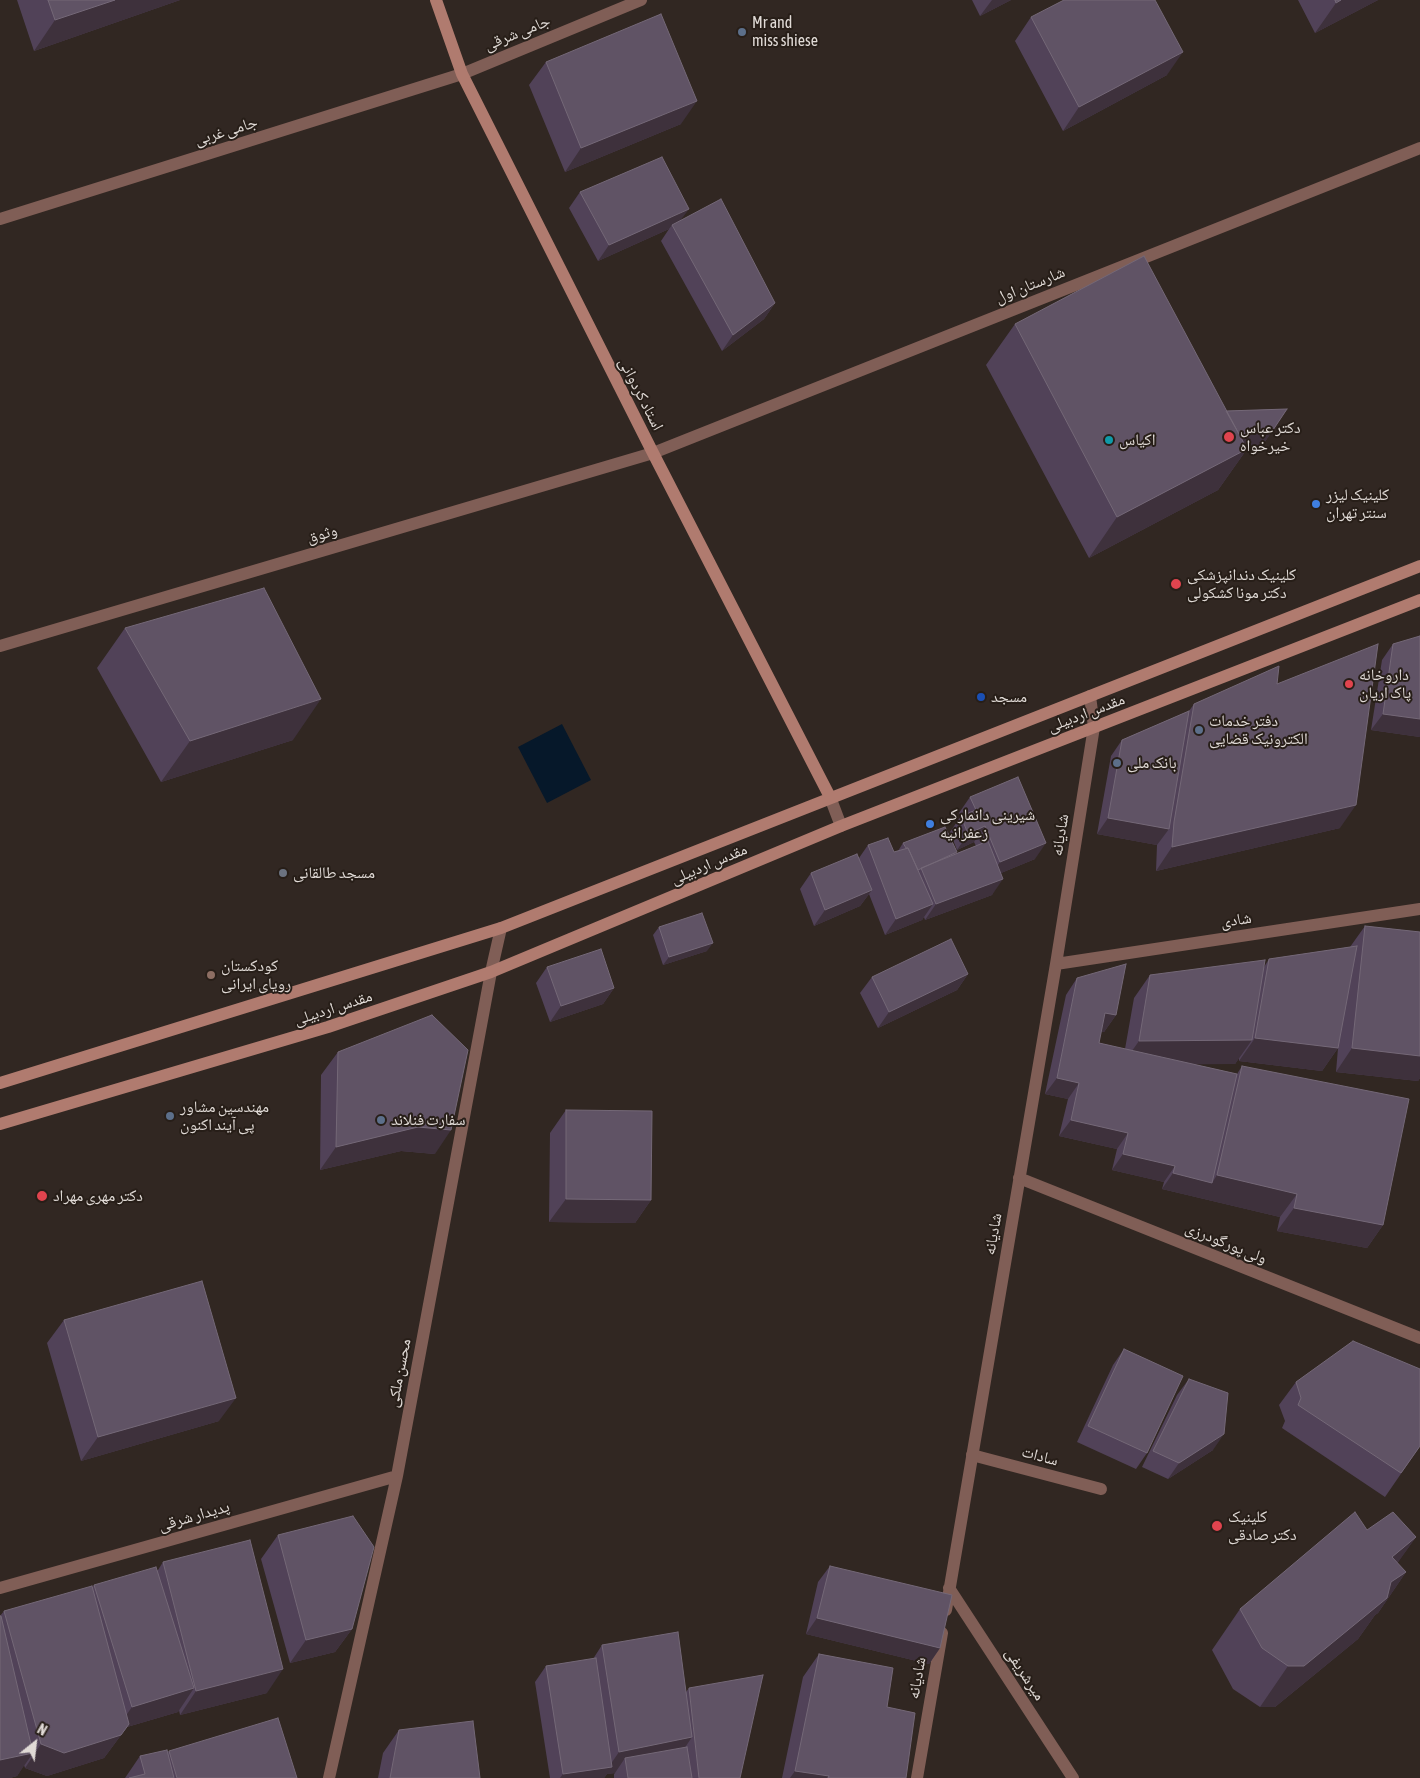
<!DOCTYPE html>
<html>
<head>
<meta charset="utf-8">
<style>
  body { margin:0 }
  #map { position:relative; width:1420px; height:1778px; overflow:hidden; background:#312722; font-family:"Asap Condensed",sans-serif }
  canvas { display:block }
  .north { position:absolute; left:10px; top:1718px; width:50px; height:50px; -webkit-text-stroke:4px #271e18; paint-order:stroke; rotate:29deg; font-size:14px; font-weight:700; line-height:20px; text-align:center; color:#e0dad6 }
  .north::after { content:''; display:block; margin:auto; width:18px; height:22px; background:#e0dad6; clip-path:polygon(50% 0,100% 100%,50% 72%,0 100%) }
</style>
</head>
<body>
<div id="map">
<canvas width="1420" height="1778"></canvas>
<div class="north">N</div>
</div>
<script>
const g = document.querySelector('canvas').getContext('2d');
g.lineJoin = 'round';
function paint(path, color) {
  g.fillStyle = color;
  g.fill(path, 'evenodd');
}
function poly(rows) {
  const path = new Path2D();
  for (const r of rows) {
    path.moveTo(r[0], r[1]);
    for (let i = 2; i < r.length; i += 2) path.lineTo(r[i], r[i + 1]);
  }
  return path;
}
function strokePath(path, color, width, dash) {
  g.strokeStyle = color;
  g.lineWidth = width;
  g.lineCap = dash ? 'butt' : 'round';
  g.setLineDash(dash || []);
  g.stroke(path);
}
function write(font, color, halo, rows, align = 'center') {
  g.font = font + ' "Asap Condensed","Noto Naskh Arabic",sans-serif';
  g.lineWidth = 4;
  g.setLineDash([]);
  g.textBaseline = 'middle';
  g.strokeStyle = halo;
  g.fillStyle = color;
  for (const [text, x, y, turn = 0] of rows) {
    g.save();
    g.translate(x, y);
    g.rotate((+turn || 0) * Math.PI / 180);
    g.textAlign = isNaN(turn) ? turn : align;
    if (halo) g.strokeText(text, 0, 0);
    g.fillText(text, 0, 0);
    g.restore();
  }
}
const water = poly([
  [562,724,591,780,547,803,518,747]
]);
const lane = poly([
  [972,1455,1101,1489]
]);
const street = poly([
  [0,219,462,74,641,0],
  [0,646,653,453,1420,148],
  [830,797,841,826],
  [1056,964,1420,909],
  [1019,1178,1420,1338],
  [0,1588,397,1476],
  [949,1588,1073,1778],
  [946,1610,1056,964,1094,727,1090,696],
  [329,1778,397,1476,491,972,501,928],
  [917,1778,942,1633]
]);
const secondary = poly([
  [436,0,462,74,653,453,830,797],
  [0,1083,501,928,1420,566],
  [0,1124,328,1027,491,972,841,826,1420,600]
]);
const wall = poly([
  [17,0,180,0,34,51],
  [972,0,1011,0,980,16],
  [1298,0,1378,0,1315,33],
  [1031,17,1167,75,1063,131,1015,41],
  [546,62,681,124,565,172,529,85],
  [580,192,681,220,775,303,764,319,722,351,661,241,669,229,598,261,569,208],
  [1015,324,1226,411,1287,409,1262,446,1246,448,1247,449,1218,490,1089,558,986,365],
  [125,628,293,740,161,782,97,668],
  [1393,644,1420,737,1371,730,1382,660],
  [1277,684,1340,828,1156,871,1157,845,1097,834,1111,756,1122,740,1189,711,1194,704],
  [970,797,1035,859,1001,873,992,895,925,920,924,917,922,920,885,935,869,894,860,906,814,926,800,889,811,873,859,858,868,845,894,852,898,851,903,843,957,853,976,846,974,842,957,850,950,832,961,816,959,813],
  [1365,926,1420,932,1420,1078,1418,1081,1336,1072,1338,1048,1322,1071,1239,1061,1239,1058,1235,1064,1193,1064,1237,1074,1242,1066,1383,1225,1367,1248,1277,1231,1280,1217,1162,1189,1164,1182,1112,1170,1117,1149,1059,1136,1068,1099,1045,1094,1066,995,1077,978,1116,1015,1104,1032,1101,1031,1099,1043,1125,1049,1134,998,1150,975,1264,967,1269,959,1350,947],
  [659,927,707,951,663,965,653,935],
  [547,967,614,988,603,1004,550,1022,536,983],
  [968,974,957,990,878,1028,860,993,872,977],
  [338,1052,435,1154,401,1151,320,1170,321,1075],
  [566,1110,651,1200,635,1223,549,1222,550,1133],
  [64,1320,219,1421,81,1461,47,1343],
  [1124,1349,1147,1453,1136,1469,1077,1442,1113,1365],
  [1189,1379,1213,1450,1168,1479,1142,1467,1177,1395],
  [1296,1382,1420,1446,1385,1497,1282,1428,1285,1421,1279,1405],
  [1367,1530,1416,1537,1397,1563,1406,1572,1378,1613,1375,1615,1358,1639,1275,1707,1260,1707,1233,1689,1212,1650,1240,1609],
  [278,1535,352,1629,335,1652,290,1663,261,1559],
  [163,1562,267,1693,180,1715,179,1710,178,1712,127,1727,104,1758,47,1776,25,1768,24,1765,17,1776,10,1778,0,1778,0,1616,4,1611,92,1588,94,1585,158,1570],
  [830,1566,940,1648,929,1664,806,1634,818,1582],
  [602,1645,686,1692,689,1688,740,1778,614,1778,614,1774,615,1773,607,1774,604,1778,550,1778,535,1682,546,1666,593,1659],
  [819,1654,887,1707,906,1778,782,1778,803,1677],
  [399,1730,480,1778,378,1778,383,1753],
  [169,1751,297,1778,125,1778,140,1756,167,1753]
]);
const shadedWall = poly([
  [115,0,180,0,34,51,55,20],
  [992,0,1011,0,980,16],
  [1341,0,1378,0,1315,33,1336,3],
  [1183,52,1167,75,1063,131,1079,107],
  [697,101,681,124,565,172,581,148],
  [689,209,677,225,672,225,669,229,598,261,609,245],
  [775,303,764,319,722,351,733,335],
  [1273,430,1262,446,1198,453,1210,437],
  [1247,449,1218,490,1089,558,1117,517],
  [321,699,293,740,161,782,190,741],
  [1383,714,1420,719,1420,737,1371,730],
  [1356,805,1340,828,1156,871,1172,847],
  [1108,818,1169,829,1157,845,1097,834],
  [985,826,974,842,957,850,968,834],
  [1046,843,1035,859,989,878,1000,862],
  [1003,879,992,895,925,920,936,904],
  [872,890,860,906,814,926,825,910],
  [933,904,922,920,885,935,896,919],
  [713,943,707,951,663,965,669,957],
  [968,974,957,990,878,1028,889,1012],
  [614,988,603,1004,550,1022,561,1006],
  [1105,1013,1116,1015,1104,1032,1093,1029],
  [1255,1038,1338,1048,1322,1071,1239,1061],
  [1252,1040,1235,1064,1122,1065,1139,1041],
  [1352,1048,1420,1056,1420,1078,1418,1081,1336,1072],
  [1057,1078,1079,1083,1068,1099,1045,1094],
  [1071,1120,1128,1133,1117,1149,1059,1136],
  [418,1127,451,1130,435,1154,401,1151,320,1170,336,1147],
  [1123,1154,1175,1166,1164,1182,1112,1170],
  [1173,1173,1212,1183,1217,1175,1297,1194,1280,1217,1162,1189],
  [566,1199,651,1200,635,1223,549,1222],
  [1294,1208,1383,1225,1367,1248,1277,1231],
  [236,1398,219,1421,81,1461,98,1437],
  [1224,1434,1213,1450,1168,1479,1179,1463],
  [1416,1537,1387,1578,1392,1557],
  [1406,1572,1378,1613,1375,1615,1358,1639,1275,1707,1260,1707,1288,1666,1391,1582],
  [817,1618,940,1648,929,1664,806,1634],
  [352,1629,335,1652,290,1663,306,1640],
  [283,1669,267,1693,180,1715,196,1691],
  [194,1688,178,1712,127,1727,104,1758,47,1776,25,1768,41,1744,115,1731,132,1707],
  [692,1737,676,1761,625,1758,615,1773,607,1774,604,1778,560,1778,563,1774,608,1768,619,1752],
  [33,1753,17,1776,10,1778,0,1778,0,1760],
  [795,1771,829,1776,827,1778,790,1778]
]);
const building = poly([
  [48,0,115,0,55,20,48,0],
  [1064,0,1155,0,1183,52,1079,107,1031,17,1064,0],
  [1335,0,1341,0,1336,3,1335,0],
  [661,14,697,101,581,148,546,62,661,14],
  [662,157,689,209,609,245,580,192,662,157],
  [721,199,775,303,733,335,672,225,721,199],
  [1144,256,1247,449,1117,517,1015,324,1144,256],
  [1287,409,1273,430,1239,434,1226,411,1287,409],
  [264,588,321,699,190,741,125,628,264,588],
  [1420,636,1420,719,1383,714,1393,644,1420,636],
  [1378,644,1356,805,1172,847,1174,822,1194,704,1279,666,1277,684,1378,644],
  [1189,711,1169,829,1108,818,1122,740,1189,711],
  [1018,777,1046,843,1000,862,985,826,968,834,961,816,976,810,970,797,1018,777],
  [945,827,957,852,918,870,908,848,906,848,903,843,945,827],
  [888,838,894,852,908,848,933,904,896,919,868,845,888,838],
  [988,841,1003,879,936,904,921,868,988,841],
  [857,854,872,890,825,910,811,873,857,854],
  [702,913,713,943,669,957,659,927,702,913],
  [1365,926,1420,932,1420,1056,1352,1048,1365,926],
  [951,939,968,974,889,1012,872,977,951,939],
  [1357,946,1338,1048,1255,1038,1269,959,1357,946],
  [601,949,614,988,561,1006,547,967,601,949],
  [1265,960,1252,1040,1139,1041,1150,975,1265,960],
  [1126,964,1116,1015,1105,1013,1099,1043,1237,1074,1212,1183,1173,1173,1175,1166,1123,1154,1128,1133,1071,1120,1079,1083,1057,1078,1077,978,1126,964],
  [432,1015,468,1050,451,1130,418,1127,336,1147,338,1052,432,1015],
  [1242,1066,1409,1099,1383,1225,1294,1208,1297,1194,1217,1175,1242,1066],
  [566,1110,652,1111,651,1200,566,1199,566,1110],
  [202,1281,236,1398,98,1437,64,1320,202,1281],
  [1353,1341,1420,1369,1420,1446,1401,1473,1298,1405,1301,1398,1296,1382,1353,1341],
  [1124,1349,1183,1376,1147,1453,1088,1426,1124,1349],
  [1189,1379,1228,1393,1224,1434,1179,1463,1153,1451,1189,1379],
  [1355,1512,1367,1530,1393,1512,1416,1537,1392,1557,1406,1572,1391,1582,1387,1598,1304,1666,1288,1666,1262,1648,1240,1609,1355,1512],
  [353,1516,374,1547,352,1629,306,1640,278,1535,353,1516],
  [250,1540,283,1669,196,1691,163,1562,250,1540],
  [830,1566,952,1595,940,1648,817,1618,830,1566],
  [156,1567,194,1688,132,1707,94,1585,156,1567],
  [92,1586,129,1724,121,1735,64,1753,41,1744,4,1611,92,1586],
  [0,1616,1,1616,33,1753,0,1760,0,1616],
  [678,1632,692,1737,619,1752,602,1645,678,1632],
  [819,1654,893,1668,887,1707,915,1713,906,1778,828,1778,829,1776,795,1771,819,1654],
  [596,1658,612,1767,563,1774,546,1666,596,1658],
  [763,1675,740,1778,699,1778,689,1688,763,1675],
  [278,1718,297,1778,177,1778,169,1751,278,1718],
  [473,1721,480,1778,390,1778,399,1730,473,1721],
  [687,1747,692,1778,628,1778,625,1758,687,1747],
  [167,1750,174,1778,129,1778,145,1774,140,1756,167,1750]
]);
const markers = [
  [742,32,5,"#5c6f8a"],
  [1229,437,6,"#e0444e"],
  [1109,440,5,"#0f9aa8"],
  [1316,504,5,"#3f7fe0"],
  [1176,584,6,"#e0444e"],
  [1349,684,5,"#e0444e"],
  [981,697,5,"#1a4fb4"],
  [1199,730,5,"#5c6f8a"],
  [1117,763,5,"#5c6f8a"],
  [930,824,5,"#3f7fe0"],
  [283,873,5,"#6b7280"],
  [211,975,5,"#8d6e63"],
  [170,1116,5,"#5c6f8a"],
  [381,1120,5,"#5c6f8a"],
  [42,1196,6,"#e0444e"],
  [1217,1526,6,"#e0444e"]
];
const poiNames = [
  ["Mr and",752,23],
  ["miss shiese",752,41],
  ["دکتر عباس",1240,428],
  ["خیرخواه",1240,446],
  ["اکیاس",1119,440],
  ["کلینیک لیزر",1326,495],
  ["سنتر تهران",1326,513],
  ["کلینیک دندانپزشکی",1187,575],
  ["دکتر مونا کشکولی",1187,593],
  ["داروخانه",1359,675],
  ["پاک اریان",1359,693],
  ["مسجد",991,697],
  ["دفتر خدمات",1209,721],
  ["الکترونیک قضایی",1209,739],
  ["بانک ملی",1127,763],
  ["شیرینی دانمارکی",940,815],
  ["زعفرانیه",940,833],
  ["مسجد طالقانی",293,873],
  ["کودکستان",221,966],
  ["رویای ایرانی",221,984],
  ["مهندسین مشاور",180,1107],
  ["پی آیند اکنون",180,1125],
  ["سفارت فنلاند",391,1120],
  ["دکتر مهری مهراد",53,1196],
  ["کلینیک",1228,1517],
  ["دکتر صادقی",1228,1535]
];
const streetNames = [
  ["جامی شرقی",517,33,-22],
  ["جامی غربی",226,131,-17],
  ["شارستان اول",1030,285,-22],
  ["استاد کردوانی",641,394,63],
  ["وثوق",322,534,-16],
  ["مقدس اردبیلی",1086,713,-21],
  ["شادیانه",1060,835,-81],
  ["مقدس اردبیلی",709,864,-23],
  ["شادی",1236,920,-9],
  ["مقدس اردبیلی",333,1008,-18],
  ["شادیانه",993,1234,-80],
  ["ولی پورگودرزی",1226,1243,22],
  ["محسن ملکی",399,1373,-79],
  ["سادات",1040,1456,15],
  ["پدیدار شرقی",194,1516,-16],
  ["میرشریفی",1025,1674,57],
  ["شادیانه",917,1678,-80]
];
paint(water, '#06182a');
strokePath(lane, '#805e56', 12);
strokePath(street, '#805e56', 12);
strokePath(secondary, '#b07b6f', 12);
paint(wall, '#514258');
paint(shadedWall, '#3e313c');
paint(building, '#605365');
strokePath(building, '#746877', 1);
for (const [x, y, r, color] of markers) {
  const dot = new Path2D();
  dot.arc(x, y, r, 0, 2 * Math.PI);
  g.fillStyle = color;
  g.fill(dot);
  strokePath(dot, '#271e18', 2);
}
write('16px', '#e0dad6', '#271e18', poiNames, 'left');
write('16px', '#e0dad6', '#271e18', streetNames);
</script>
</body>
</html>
